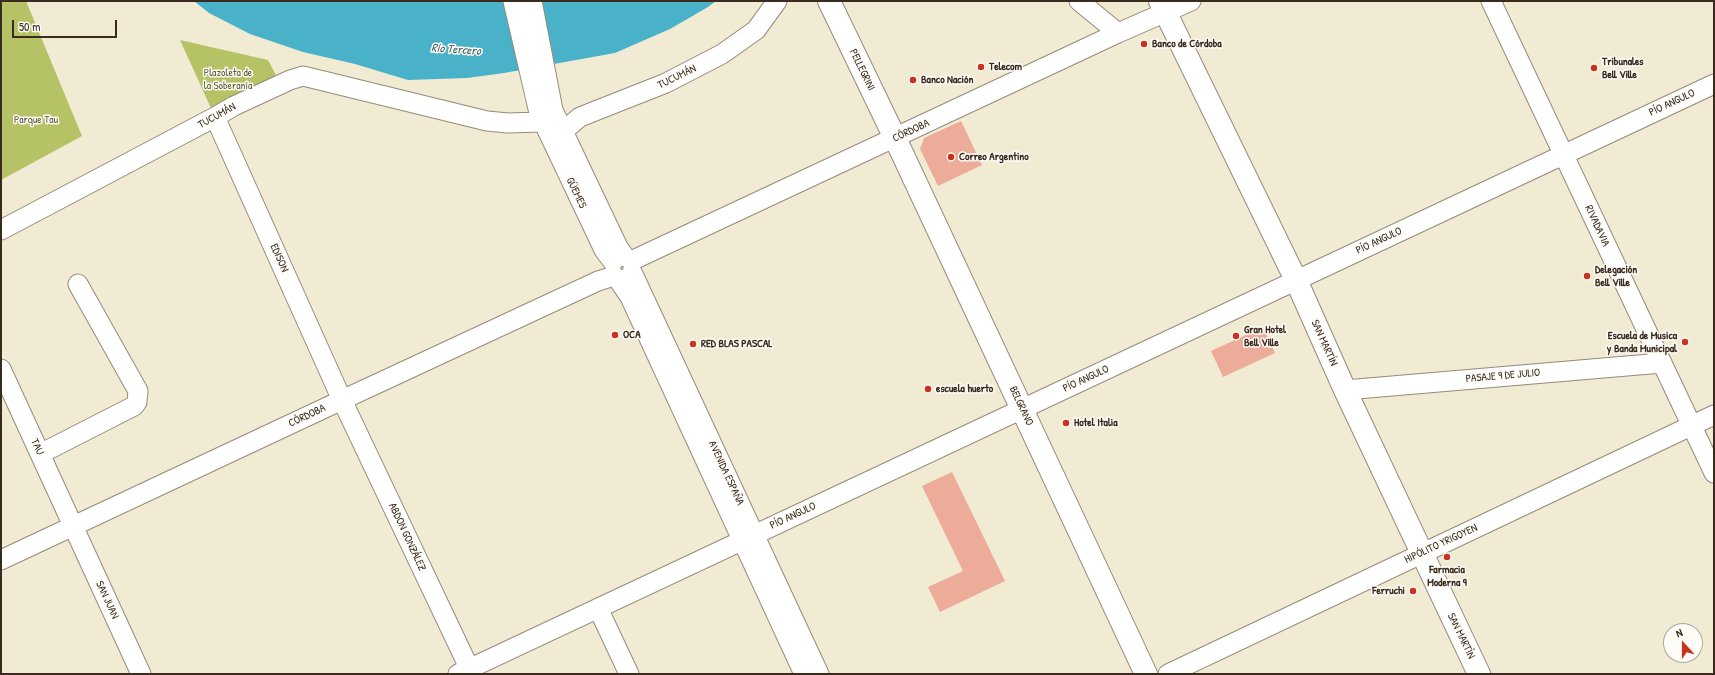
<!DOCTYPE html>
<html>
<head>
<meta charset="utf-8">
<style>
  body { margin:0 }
  #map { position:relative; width:1715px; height:675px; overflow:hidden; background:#f1ebd4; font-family:"Patrick Hand",sans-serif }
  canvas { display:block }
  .frame { position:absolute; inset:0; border:2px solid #3b2a1e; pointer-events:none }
  .north { position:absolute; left:1663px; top:623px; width:40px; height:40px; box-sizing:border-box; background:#fdfcf7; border:1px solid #afa8a0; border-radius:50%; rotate:339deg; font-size:11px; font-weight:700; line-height:16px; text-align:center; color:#3b2a1e }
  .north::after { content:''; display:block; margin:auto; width:14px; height:18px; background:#c8321e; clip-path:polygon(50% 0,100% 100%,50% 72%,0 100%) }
  .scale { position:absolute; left:12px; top:20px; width:105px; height:18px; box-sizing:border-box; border:2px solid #3b2a1e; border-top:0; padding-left:5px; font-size:12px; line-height:14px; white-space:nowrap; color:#3b2a1e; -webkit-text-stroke:3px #fdfcf7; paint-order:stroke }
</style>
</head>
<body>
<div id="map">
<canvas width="1715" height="675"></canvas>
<div class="frame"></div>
<div class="north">N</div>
<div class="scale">50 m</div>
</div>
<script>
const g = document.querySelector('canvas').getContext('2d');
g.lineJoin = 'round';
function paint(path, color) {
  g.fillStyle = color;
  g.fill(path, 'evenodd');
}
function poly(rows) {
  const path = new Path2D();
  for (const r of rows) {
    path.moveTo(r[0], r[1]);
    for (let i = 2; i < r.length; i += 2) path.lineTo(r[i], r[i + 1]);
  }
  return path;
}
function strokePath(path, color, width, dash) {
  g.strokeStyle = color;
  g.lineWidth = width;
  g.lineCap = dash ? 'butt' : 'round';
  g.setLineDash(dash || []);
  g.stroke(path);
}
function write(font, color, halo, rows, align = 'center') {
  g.font = font + ' "Patrick Hand",sans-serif';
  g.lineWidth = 3;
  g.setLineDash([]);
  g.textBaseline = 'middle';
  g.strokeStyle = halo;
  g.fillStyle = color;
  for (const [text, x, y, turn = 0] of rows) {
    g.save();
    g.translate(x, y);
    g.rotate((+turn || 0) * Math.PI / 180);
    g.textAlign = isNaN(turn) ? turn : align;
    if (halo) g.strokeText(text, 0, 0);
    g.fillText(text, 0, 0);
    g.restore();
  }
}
const green = poly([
  [1,1,26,1,82,136,1,180],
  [180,40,268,60,279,81,215,117]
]);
const water = poly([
  [194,1,506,2,716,1,708,7,670,29,615,53,504,73,467,78,408,80,355,64,303,52,250,34,209,13]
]);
const building = poly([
  [961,121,982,165,938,186,920,149,924,138],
  [1263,327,1275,353,1223,377,1211,351],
  [952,472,1005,581,940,612,928,587,963,571,922,486]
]);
const minor = poly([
  [513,1,539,113,604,250,613,262],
  [532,1,553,110,618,247,625,257],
  [1079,1,1118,33],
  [1491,1,1714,473],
  [215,117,342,400,472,674],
  [562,132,580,117,666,83,722,54,756,30,777,1],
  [1,230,215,117,234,106,290,80,303,76,487,121,508,123,542,122],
  [631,261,1118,33,1191,1],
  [632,272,819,674],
  [617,278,630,297,804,674],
  [1,369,141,674],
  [1345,390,1662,363],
  [40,454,134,406,137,402,138,391,78,284],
  [1,560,342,400,598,281,614,276],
  [598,608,629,674],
  [458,674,1714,84],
  [1168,674,1714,415]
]);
const major = poly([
  [829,1,895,138,1146,674],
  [1160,1,1296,280,1345,390,1479,674]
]);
const markers = [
  [1144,44,4,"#c8321e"],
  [981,67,4,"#c8321e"],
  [1594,68,4,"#c8321e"],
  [913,80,4,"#c8321e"],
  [951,157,4,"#c8321e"],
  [1587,276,4,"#c8321e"],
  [615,335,4,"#c8321e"],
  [1236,336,4,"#c8321e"],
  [1685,342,4,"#c8321e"],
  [693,344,4,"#c8321e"],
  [928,389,4,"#c8321e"],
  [1066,423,4,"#c8321e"],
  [1447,557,4,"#c8321e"],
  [1413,591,4,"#c8321e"]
];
const poiNames = [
  ["Banco de Córdoba",1152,44],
  ["Tribunales",1602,62],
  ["Bell Ville",1602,75],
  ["Telecom",989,67],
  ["Banco Nación",921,80],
  ["Correo Argentino",959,157],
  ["Delegación",1595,270],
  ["Bell Ville",1595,283],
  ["Gran Hotel",1244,330],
  ["Bell Ville",1244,343],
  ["OCA",623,335],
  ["Escuela de Musica",1677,336,"right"],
  ["y Banda Municipal",1677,349,"right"],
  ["RED BLAS PASCAL",701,344],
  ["escuela huerto",936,389],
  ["Hotel Italia",1074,423],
  ["Farmacia",1447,570,"center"],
  ["Moderna 9",1447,583,"center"],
  ["Ferruchi",1405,591,"right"]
];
const streetNames = [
  ["PELLEGRINI",862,70,64],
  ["TUCUMÁN",677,77,-26],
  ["PÍO ANGULO",1672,103,-25],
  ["TUCUMÁN",217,116,-29],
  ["CÓRDOBA",911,131,-25],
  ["GÜEMES",576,193,64],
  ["RIVADAVIA",1597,226,65],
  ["PÍO ANGULO",1379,241,-25],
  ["EDISON",279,258,66],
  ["SAN MARTÍN",1324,343,66],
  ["PASAJE 9 DE JULIO",1503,376,-5],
  ["PÍO ANGULO",1086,379,-25],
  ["BELGRANO",1021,406,65],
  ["CÓRDOBA",307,416,-25],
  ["TAU",37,447,65],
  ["AVENIDA ESPAÑA",726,473,65],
  ["PÍO ANGULO",793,516,-25],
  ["ABDON GONZÁLEZ",407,537,65],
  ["HIPÓLITO YRIGOYEN",1441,544,-25],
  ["SAN JUAN",107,600,65],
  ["SAN MARTÍN",1461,636,64]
];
const parkNames = [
  ["Plazoleta de",228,73],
  ["la Soberanía",228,86],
  ["Parque Tau",36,120]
];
const waterNames = [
  ["Río Tercero",456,50,4]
];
paint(green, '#b5c366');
paint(water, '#49b2c8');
paint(building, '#ecac99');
strokePath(minor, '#968a79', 21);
strokePath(major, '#968a79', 24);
strokePath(minor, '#fff', 19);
strokePath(major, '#fff', 22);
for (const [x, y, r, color] of markers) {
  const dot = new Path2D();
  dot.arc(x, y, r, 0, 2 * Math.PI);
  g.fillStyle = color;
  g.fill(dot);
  strokePath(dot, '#fdfcf7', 1.5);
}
write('bold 11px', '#3b2a1e', '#fdfcf7', poiNames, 'left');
write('11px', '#3b2a1e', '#fdfcf7', streetNames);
write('11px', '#605834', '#fdfcf7', parkNames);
write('italic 12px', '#416062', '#fdfcf7', waterNames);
</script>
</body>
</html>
